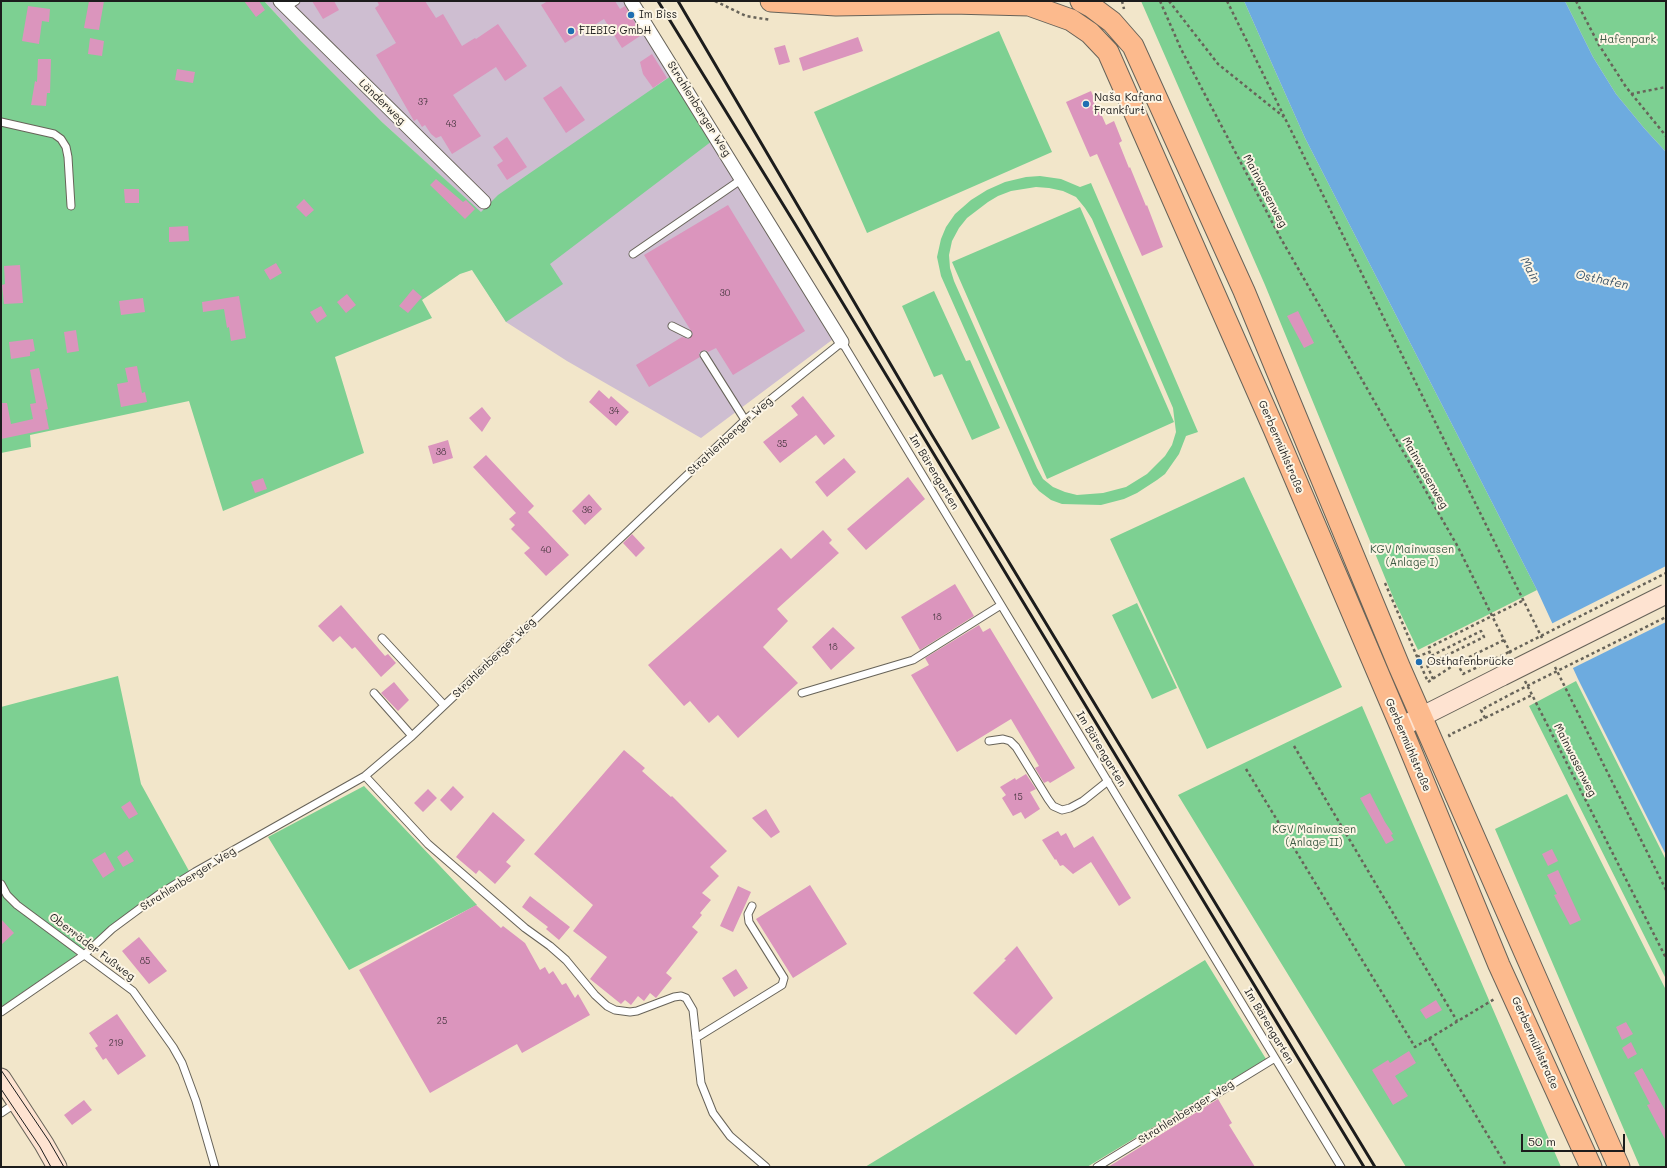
<!DOCTYPE html>
<html>
<head>
<meta charset="utf-8">
<style>
  body { margin:0 }
  #map { position:relative; width:1667px; height:1168px; overflow:hidden; background:#f2e6ca; font-family:Mali,sans-serif }
  canvas { display:block }
  .frame { position:absolute; inset:0; border:2px solid #1c1c1c; pointer-events:none }
  .scale { position:absolute; left:1521px; top:1134px; width:104px; height:18px; box-sizing:border-box; border:2px solid #1c1c1c; border-top:0; padding-left:5px; font-size:12px; line-height:14px; white-space:nowrap; color:#1c1c1c; -webkit-text-stroke:3px #fcf5e5; paint-order:stroke }
</style>
</head>
<body>
<div id="map">
<canvas width="1667" height="1168"></canvas>
<div class="frame"></div>
<div class="scale">50 m</div>
</div>
<script>
const g = document.querySelector('canvas').getContext('2d');
g.lineJoin = 'round';
function paint(path, color) {
  g.fillStyle = color;
  g.fill(path, 'evenodd');
}
function poly(rows) {
  const path = new Path2D();
  for (const r of rows) {
    path.moveTo(r[0], r[1]);
    for (let i = 2; i < r.length; i += 2) path.lineTo(r[i], r[i + 1]);
  }
  return path;
}
function strokePath(path, color, width, dash) {
  g.strokeStyle = color;
  g.lineWidth = width;
  g.lineCap = dash ? 'butt' : 'round';
  g.setLineDash(dash || []);
  g.stroke(path);
}
function write(font, color, halo, rows, align = 'center') {
  g.font = font + ' Mali,sans-serif';
  g.lineWidth = 4;
  g.setLineDash([]);
  g.textBaseline = 'middle';
  g.strokeStyle = halo;
  g.fillStyle = color;
  for (const [text, x, y, turn = 0] of rows) {
    g.save();
    g.translate(x, y);
    g.rotate((+turn || 0) * Math.PI / 180);
    g.textAlign = isNaN(turn) ? turn : align;
    if (halo) g.strokeText(text, 0, 0);
    g.fillText(text, 0, 0);
    g.restore();
  }
}
const industrial = poly([
  [264,1,639,1,844,331,701,438,567,361,506,322,473,270,493,224,382,122,301,41]
]);
const green = poly([
  [1,1,264,1,301,41,382,122,481,212,498,195,671,76,712,141,550,264,563,284,506,322,472,270,460,274,422,300,432,318,335,357,364,453,223,511,189,401,30,435,31,447,1,453],
  [1141,1,1244,1,1305,138,1537,590,1418,650,1395,602,1265,285],
  [1565,1,1666,1,1666,152,1644,128,1616,94,1593,57],
  [999,31,1052,152,867,233,814,112],
  [1040,176,1061,179,1080,187,1091,183,1198,432,1186,436,1179,454,1165,474,1157,480,1137,493,1124,499,1101,505,1062,504,1051,500,1039,491,1033,484,941,276,937,257,941,239,946,227,955,214,971,200,987,190,1005,182,1026,177],
  [1036,187,1049,188,1063,191,1076,197,1085,208,1092,219,1173,408,1176,432,1172,445,1165,456,1147,474,1126,487,1103,493,1077,495,1065,492,1053,487,1043,479,1037,468,954,281,950,268,949,255,952,241,959,228,967,218,988,202,998,196,1011,191],
  [1080,207,1174,422,1047,479,952,262],
  [934,291,966,361,970,360,1000,428,972,440,942,374,934,377,902,306],
  [1244,477,1342,687,1207,749,1110,539],
  [1137,603,1177,688,1152,699,1112,615],
  [118,676,141,784,189,871,112,926,71,959,1,1007,1,707],
  [1576,681,1666,860,1666,979,1529,706],
  [1362,706,1561,1167,1406,1167,1178,795],
  [364,786,477,905,349,970,268,837],
  [1567,794,1666,990,1666,1167,1640,1167,1495,829],
  [1205,960,1266,1059,1087,1167,865,1167]
]);
const water = poly([
  [1244,1,1565,1,1593,57,1616,94,1644,128,1666,152,1666,855,1578,679,1537,590,1305,138]
]);
const pier = poly([
  [1666,566,1666,622,1571,669,1551,624]
]);
const building = poly([
  [89,1,104,1,99,30,84,28],
  [244,1,259,1,265,10,256,17],
  [312,1,334,1,339,10,323,19],
  [377,1,425,1,436,18,443,14,462,46,475,38,476,39,498,24,527,66,505,81,496,67,453,95,481,136,452,154,441,136,436,138,431,134,425,125,422,127,417,119,414,121,376,55,396,43,375,8,379,5],
  [548,1,615,1,620,9,625,6,637,26,634,27,640,36,622,48,604,19,565,43,541,5],
  [28,6,50,9,49,22,42,21,39,44,22,41],
  [858,37,863,51,803,71,799,58],
  [90,38,104,41,102,56,88,54],
  [785,45,790,62,779,65,774,48],
  [652,54,667,78,653,88,643,74,640,62],
  [38,59,51,59,50,93,47,93,46,106,31,105,35,81,37,82],
  [177,69,195,72,193,83,175,80],
  [561,86,585,120,566,133,543,98],
  [1091,91,1106,125,1114,121,1122,141,1119,143,1129,168,1130,167,1146,206,1147,205,1163,247,1142,256,1097,154,1090,157,1066,102],
  [507,137,527,167,507,180,497,165,503,161,493,147],
  [436,179,463,202,466,200,475,209,465,219,430,185],
  [124,189,139,189,139,203,125,203],
  [304,199,314,210,306,217,296,207],
  [728,205,805,331,733,375,716,348,708,352,706,350,702,351,699,353,700,357,649,387,636,365,682,337,689,339,693,334,644,255],
  [188,226,189,241,169,242,169,227],
  [276,263,282,273,270,280,264,270],
  [20,265,23,303,4,304,2,285,5,284,4,266],
  [413,289,422,297,408,313,399,306],
  [347,294,356,305,346,313,337,302],
  [239,296,246,338,231,341,229,327,227,328,224,309,203,312,202,302],
  [143,298,145,312,121,315,119,301],
  [321,306,327,316,317,323,310,312],
  [1298,311,1314,343,1304,348,1287,316],
  [76,330,79,351,67,353,64,332],
  [33,339,35,351,30,352,30,356,11,359,9,342],
  [137,366,142,393,145,392,147,402,121,407,117,384,128,382,125,368],
  [39,368,48,409,45,410,49,429,1,439,1,403,7,403,11,424,33,419,30,404,36,403,30,370],
  [599,390,609,399,611,396,629,412,616,426,589,402],
  [803,396,835,436,824,445,816,435,780,463,763,442,798,415,791,406],
  [482,407,491,418,482,432,469,418],
  [448,440,453,458,433,464,428,446],
  [486,455,534,506,528,512,569,555,546,576,524,553,530,548,511,529,515,525,509,519,516,513,473,467],
  [844,458,856,472,827,497,815,482],
  [908,477,925,499,866,550,847,529],
  [263,478,267,489,255,493,251,482],
  [589,494,602,509,585,525,572,511],
  [823,530,832,540,829,543,839,553,777,609,788,621,763,647,798,683,738,738,718,715,709,723,690,701,684,706,648,665,781,548,791,559],
  [632,534,645,548,636,557,623,543],
  [955,584,974,616,920,650,901,617],
  [341,605,385,656,388,654,396,663,381,677,355,647,352,649,340,636,333,642,318,626],
  [979,625,983,632,990,628,1075,768,1050,783,1048,781,1044,783,1035,768,1039,766,1011,719,957,752,911,675,929,665,925,658],
  [833,627,855,648,831,670,812,647],
  [394,682,409,700,398,711,381,693],
  [624,750,645,768,642,771,671,797,672,796,727,851,710,867,719,876,702,893,711,900,700,913,702,915,692,927,698,932,666,973,672,978,656,998,650,993,644,1001,638,996,631,1005,625,1000,621,1004,590,979,607,957,573,931,593,905,534,854],
  [1026,774,1036,789,1030,792,1040,809,1025,819,1021,812,1013,816,1002,798,1006,795,1000,787,1015,778,1016,780],
  [453,786,464,797,451,811,440,800],
  [428,789,437,798,423,812,414,803],
  [1370,793,1385,822,1393,834,1391,835,1394,840,1386,844,1360,798],
  [130,801,138,814,129,819,121,807],
  [766,809,780,832,771,838,752,818],
  [493,812,525,840,506,862,511,866,495,884,479,870,476,874,456,857],
  [1058,831,1061,836,1066,833,1074,848,1093,836,1131,898,1119,906,1091,862,1073,874,1063,865,1060,866,1056,859,1055,860,1042,840],
  [1552,849,1558,861,1548,866,1542,854],
  [127,850,134,861,123,867,117,857],
  [105,852,115,870,103,878,92,860],
  [1558,870,1581,920,1570,925,1554,895,1557,894,1547,875],
  [810,885,847,944,793,978,756,919],
  [738,886,751,892,733,932,720,926],
  [530,896,570,927,559,940,546,929,548,927,522,907],
  [476,905,501,928,503,926,525,943,540,970,545,967,549,974,553,971,562,985,566,983,575,998,578,994,590,1015,522,1053,517,1044,430,1093,359,970],
  [1,919,14,933,1,945],
  [139,937,167,971,149,984,122,951],
  [1017,946,1053,998,1016,1035,973,993,1006,960,1004,959],
  [736,969,748,988,734,997,722,978],
  [1436,1000,1442,1010,1426,1019,1420,1010],
  [117,1014,146,1056,118,1075,106,1058,103,1060,95,1048,98,1046,89,1033],
  [1626,1022,1633,1034,1622,1040,1616,1027],
  [1631,1042,1637,1054,1628,1059,1622,1048],
  [1409,1051,1416,1063,1395,1076,1408,1096,1393,1105,1372,1070,1388,1060,1390,1063],
  [1642,1068,1666,1112,1666,1141,1647,1105,1650,1104,1634,1073],
  [1218,1099,1232,1123,1229,1125,1255,1167,1108,1167],
  [84,1100,92,1110,72,1125,64,1115]
]);
const path = poly([
  [715,1,746,16,771,20],
  [1122,1,1124,9],
  [1160,1,1181,49,1280,237,1458,547,1511,654],
  [1169,1,1218,64,1284,117],
  [1227,1,1542,638],
  [1576,1,1599,45,1626,87,1666,136],
  [1631,94,1666,87],
  [1385,583,1428,682],
  [1417,657,1429,652],
  [1457,663,1463,674,1509,652],
  [1555,667,1666,890],
  [1433,679,1427,665,1484,637,1481,631,1431,656,1428,648,1524,600],
  [1525,681,1666,958],
  [1428,682,1457,663,1504,640],
  [1485,718,1532,695],
  [1450,737,1449,735,1485,718,1481,710,1511,694],
  [1294,746,1457,1021],
  [1246,769,1415,1047,1496,998],
  [1429,1038,1507,1167]
]);
const lane = poly([
  [286,7,296,1],
  [1,122,54,134,61,139,66,147,68,157,71,206],
  [633,254,742,179],
  [672,326,688,334],
  [704,355,745,420],
  [382,638,444,705],
  [374,693,412,736],
  [802,693,913,660,1001,605],
  [989,741,1003,739,1010,741,1016,747,1048,799,1053,806,1062,810,1070,808,1083,801,1108,781],
  [365,776,428,844,525,928,550,946,566,960,595,995,607,1006,615,1010,630,1012,637,1011,674,997,681,996,686,998,693,1010,701,1083,713,1113,730,1136,766,1167],
  [1,884,7,895,17,905,133,991,173,1047,182,1063,196,1101,215,1167],
  [1,1012,84,955,112,929,158,895,195,872,365,776,412,736,745,420,842,342,1341,1167],
  [696,1038,782,985,784,978,749,922,748,914,752,906],
  [1,1113,16,1103],
  [1097,1167,1275,1058]
]);
const street = poly([
  [280,1,484,202],
  [631,1,842,342]
]);
const secondary = poly([
  [1401,727,1502,676],
  [1,1078,44,1144,57,1167]
]);
const primary = poly([
  [771,1,836,5,952,3,1029,5,1071,20,1090,33,1108,52,1274,429,1401,727,1499,965,1591,1167],
  [1081,1,1092,7,1112,22,1133,46,1244,291,1399,666,1619,1167]
]);
const tram = poly([
  [1,1070,49,1141,64,1167],
  [1,1089,40,1147,51,1167]
]);
const rail = poly([
  [658,1,795,224,1364,1167],
  [678,1,932,435,1375,1167]
]);
const pathBridge = poly([
  [1509,652,1666,573],
  [1511,694,1666,617]
]);
const secondaryBridge = poly([
  [1502,676,1666,594]
]);
const markers = [
  [631,15,4,"#1f6fb2"],
  [571,31,4,"#1f6fb2"],
  [1086,104,4,"#1f6fb2"],
  [1419,662,4,"#1f6fb2"]
];
const numberNames = [
  ["37",423,102],
  ["43",451,124],
  ["30",725,293],
  ["34",614,411],
  ["35",782,444],
  ["38",441,452],
  ["36",587,510],
  ["40",546,550],
  ["18",937,617],
  ["18",833,647],
  ["15",1018,797],
  ["85",145,961],
  ["25",442,1021],
  ["219",116,1043]
];
const poiNames = [
  ["Im Biss",639,15],
  ["FIEBIG GmbH",579,31],
  ["Naša Kafana",1094,98],
  ["Frankfurt",1094,111],
  ["Osthafenbrücke",1427,662]
];
const parkNames = [
  ["Hafenpark",1628,40],
  ["KGV Mainwasen",1412,550],
  ["(Anlage I)",1412,563],
  ["KGV Mainwasen",1314,830],
  ["(Anlage II)",1314,843]
];
const streetNames = [
  ["Länderweg",382,102,44],
  ["Strahlenberger Weg",699,109,58],
  ["Mainwasenweg",1265,191,62],
  ["Strahlenberger Weg",730,436,-42],
  ["Gerbermühlstraße",1281,447,67],
  ["Im Bärengarten",934,472,59],
  ["Mainwasenweg",1425,473,60],
  ["Strahlenberger Weg",494,658,-44],
  ["Gerbermühlstraße",1408,745,67],
  ["Im Bärengarten",1101,749,59],
  ["Mainwasenweg",1575,760,63],
  ["Strahlenberger Weg",188,879,-32],
  ["Oberräder Fußweg",92,947,37],
  ["Im Bärengarten",1269,1026,59],
  ["Gerbermühlstraße",1535,1043,66],
  ["Strahlenberger Weg",1186,1112,-32]
];
const waterNames = [
  ["Main",1530,270,62],
  ["Osthafen",1602,280,12]
];
paint(industrial, '#cebed1');
paint(green, '#7dd092');
paint(water, '#6dabdf');
paint(pier, '#f2e6ca');
paint(building, '#db95bd');
strokePath(lane, '#676359', 9);
strokePath(street, '#676359', 15);
strokePath(secondary, '#676359', 21);
strokePath(primary, '#676359', 23);
strokePath(path, '#676359', 2.5, [3, 3]);
strokePath(lane, '#fff', 7);
strokePath(street, '#fff', 13);
strokePath(secondary, '#fee3d1', 19);
strokePath(primary, '#fcba8d', 21);
strokePath(tram, '#1c1c1c', 1);
strokePath(rail, '#1c1c1c', 3);
strokePath(secondaryBridge, '#676359', 21, []);
strokePath(pathBridge, '#676359', 2.5, [3, 3]);
strokePath(secondaryBridge, '#fee3d1', 19);
for (const [x, y, r, color] of markers) {
  const dot = new Path2D();
  dot.arc(x, y, r, 0, 2 * Math.PI);
  g.fillStyle = color;
  g.fill(dot);
  strokePath(dot, '#fcf5e5', 1.5);
}
write('9px', '#4c3a44', null, numberNames);
write('11px', '#1c1c1c', '#fcf5e5', poiNames, 'left');
write('11px', '#3e5b45', '#fcf5e5', parkNames);
write('11px', '#1c1c1c', '#fcf5e5', streetNames);
write('italic 12px', '#3c556a', '#fcf5e5', waterNames);
</script>
</body>
</html>
